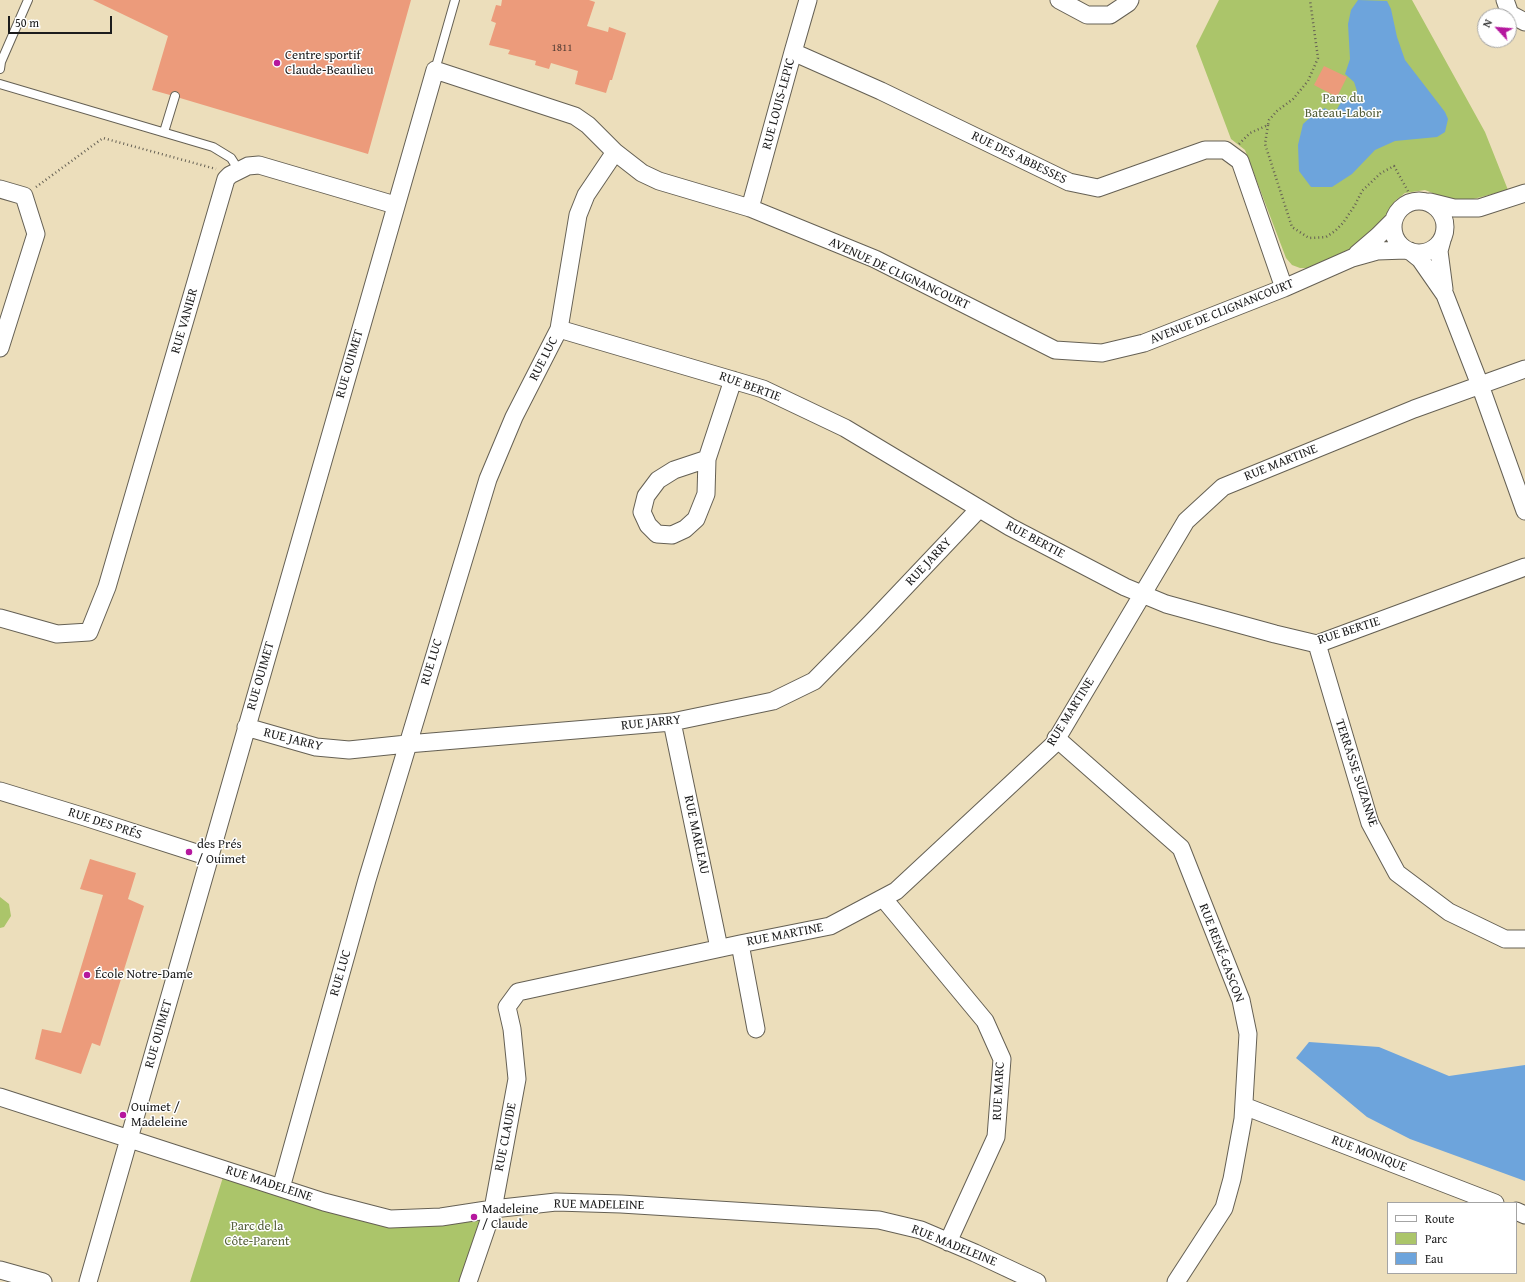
<!DOCTYPE html>
<html>
<head>
<meta charset="utf-8">
<style>
  body { margin:0 }
  #map { position:relative; width:1525px; height:1282px; overflow:hidden; background:#ecdebb; font-family:"Gentium Book Plus",serif }
  canvas { display:block }
  .legend { position:absolute; left:1387px; top:1202px; width:130px; height:72px; box-sizing:border-box; background:#fff; border:1px solid #a4a4a4; margin:0; padding:5px 7px; list-style:none; font-size:12px; color:#1c1c1c }
  .legend li { display:flex; align-items:center; gap:8px; height:20px }
  .legend b { width:20px; border:1px solid #a4a4a4 }
  .north { position:absolute; left:1477px; top:8px; width:40px; height:40px; box-sizing:border-box; background:#fff; border:1px solid #a4a4a4; border-radius:50%; rotate:296deg; font-size:11px; font-weight:700; line-height:16px; text-align:center; color:#1c1c1c }
  .north::after { content:''; display:block; margin:auto; width:14px; height:18px; background:#b5179e; clip-path:polygon(50% 0,100% 100%,50% 72%,0 100%) }
  .scale { position:absolute; left:8px; top:16px; width:104px; height:18px; box-sizing:border-box; border:2px solid #1c1c1c; border-top:0; padding-left:5px; font-size:12px; line-height:14px; white-space:nowrap; color:#1c1c1c; -webkit-text-stroke:3px #fff; paint-order:stroke }
</style>
</head>
<body>
<div id="map">
<canvas width="1525" height="1282"></canvas>
<ul class="legend">
<li><b style="height:5px;background:#fff"></b>Route</li>
<li><b style="height:11px;background:#abc56a"></b>Parc</li>
<li><b style="height:11px;background:#6da4dc"></b>Eau</li>
</ul>
<div class="north">N</div>
<div class="scale">50 m</div>
</div>
<script>
const g = document.querySelector('canvas').getContext('2d');
g.lineJoin = 'round';
function paint(path, color) {
  g.fillStyle = color;
  g.fill(path, 'evenodd');
}
function poly(rows) {
  const path = new Path2D();
  for (const r of rows) {
    if (r.length === 3) {
      path.moveTo(r[0] + r[2], r[1]);
      path.arc(r[0], r[1], r[2], 0, 2 * Math.PI);
      continue;
    }
    path.moveTo(r[0], r[1]);
    for (let i = 2; i < r.length; i += 2) path.lineTo(r[i], r[i + 1]);
  }
  return path;
}
function strokePath(path, color, width, dash) {
  g.strokeStyle = color;
  g.lineWidth = width;
  g.lineCap = dash ? 'butt' : 'round';
  g.setLineDash(dash || []);
  g.stroke(path);
}
function write(font, color, halo, rows, align = 'center') {
  g.font = font + ' "Gentium Book Plus",serif';
  g.lineWidth = 3;
  g.setLineDash([]);
  g.textBaseline = 'middle';
  g.strokeStyle = halo;
  g.fillStyle = color;
  for (const [text, x, y, turn = 0] of rows) {
    g.save();
    g.translate(x, y);
    g.rotate((+turn || 0) * Math.PI / 180);
    g.textAlign = isNaN(turn) ? turn : align;
    if (halo) g.strokeText(text, 0, 0);
    g.fillText(text, 0, 0);
    g.restore();
  }
}
const green = poly([
  [1219,0,1412,0,1485,132,1508,190,1458,203,1425,190,1405,193,1395,201,1379,226,1355,247,1308,268,1300,268,1292,265,1286,258,1245,150,1231,139,1196,46],
  [0,897,9,904,11,916,4,927,0,928],
  [224,1174,390,1225,491,1209,462,1282,190,1282]
]);
const water = poly([
  [1358,0,1387,1,1391,9,1397,37,1405,60,1445,112,1448,119,1445,132,1437,137,1395,141,1375,150,1352,174,1332,187,1311,187,1299,171,1298,145,1303,124,1314,114,1325,108,1334,114,1343,99,1349,100,1355,97,1357,91,1354,82,1345,74,1350,59,1348,24,1351,10],
  [1309,1042,1379,1047,1449,1076,1525,1065,1525,1181,1410,1139,1367,1117,1296,1058]
]);
const building = poly([
  [93,0,411,0,368,154,180,98,179,93,176,91,172,92,170,95,152,90,168,36],
  [502,0,589,0,595,2,587,26,608,32,609,27,626,33,612,80,610,80,606,93,575,84,578,71,551,63,549,69,535,65,536,61,508,54,510,50,489,45,496,23,491,21,496,5,501,6],
  [1324,66,1347,77,1337,97,1314,85],
  [90,859,136,873,128,899,144,906,100,1046,92,1043,81,1074,35,1059,42,1029,61,1033,103,895,80,889]
]);
const path = poly([
  [1268,125,1265,144,1292,227,1309,238,1326,237,1335,231,1343,223,1355,205,1362,191,1381,173,1394,166,1409,193],
  [1239,144,1250,133,1268,125,1269,120,1277,111,1293,99,1308,81,1318,58,1310,0],
  [36,187,103,138,216,169]
]);
const service = poly([
  [0,69,1,62,28,0],
  [435,70,455,0],
  [0,84,213,147,231,158,238,169],
  [164,132,175,96]
]);
const minor = poly([
  [1059,0,1087,15,1110,15,1128,3,1130,0],
  [1505,0,1510,14,1525,22],
  [793,52,881,91,1069,182,1098,188,1205,150,1225,150,1240,161,1284,288],
  [0,189,24,196,36,234,0,348],
  [1419,227,26],
  [1430,202,1454,208,1479,208,1525,193],
  [750,208,793,52,808,0],
  [1442,240,1439,251,1444,289],
  [1410,251,1420,259,1445,295,1480,385,1525,511],
  [1357,254,1378,236,1394,220],
  [559,329,763,389,845,428,1010,527,1125,587,1166,604,1275,634,1317,644,1525,567],
  [707,459,674,470,658,480,646,496,642,512,648,525,657,534,672,535,685,529,696,519,706,494,707,459,733,380],
  [0,618,57,634,89,632,107,587,226,179,230,175,248,166,259,165,395,205],
  [1317,644,1370,823,1397,873,1449,912,1505,939,1525,939],
  [672,722,719,948],
  [246,727,316,747,349,750,407,744,672,722,773,701,814,681,871,623,979,509],
  [1056,738,1181,848,1241,1000,1248,1034,1243,1119,1232,1179,1224,1208,1176,1282],
  [0,791,85,817,209,857],
  [883,898,985,1021,1002,1059,996,1137,948,1242],
  [740,944,756,1029],
  [0,1097,324,1202,390,1219,441,1217,493,1209,556,1202,621,1204,879,1220,921,1230,975,1253,1037,1282],
  [1244,1106,1495,1203],
  [281,1188,367,880,488,479,514,417,559,329,578,215,586,195,615,152],
  [1516,1211,1525,1215],
  [0,1270,43,1282],
  [88,1282,435,70,575,116,588,125,615,152,642,173,659,181,750,208,875,259,1055,350,1102,353,1144,343,1284,288,1352,258,1377,251,1406,250],
  [468,1282,493,1209,517,1079,512,1029,507,1007,518,992,740,944,830,926,896,891,1053,745,1186,521,1223,487,1414,409,1525,369]
]);
const markers = [
  [277,63,4,"#b5179e"],
  [189,852,4,"#b5179e"],
  [87,975,4,"#b5179e"],
  [123,1115,4,"#b5179e"],
  [474,1217,4,"#b5179e"]
];
const numberNames = [
  ["1811",562,48]
];
const poiNames = [
  ["Centre sportif",285,56],
  ["Claude-Beaulieu",285,71],
  ["des Prés",197,845],
  ["/ Ouimet",197,860],
  ["École Notre-Dame",95,975],
  ["Ouimet /",131,1108],
  ["Madeleine",131,1123],
  ["Madeleine",482,1210],
  ["/ Claude",482,1225]
];
const parkNames = [
  ["Parc du",1343,99],
  ["Bateau-Laboir",1343,114],
  ["Parc de la",257,1227],
  ["Côte-Parent",257,1242]
];
const streetNames = [
  ["RUE LOUIS-LEPIC",779,104,-75],
  ["RUE DES ABBESSES",1019,158,26],
  ["AVENUE DE CLIGNANCOURT",899,274,25],
  ["AVENUE DE CLIGNANCOURT",1222,312,-22],
  ["RUE VANIER",185,321,-74],
  ["RUE LUC",544,359,-63],
  ["RUE OUIMET",350,364,-74],
  ["RUE BERTIE",750,387,20],
  ["RUE MARTINE",1281,463,-22],
  ["RUE BERTIE",1035,540,28],
  ["RUE JARRY",929,562,-47],
  ["RUE BERTIE",1349,631,-18],
  ["RUE LUC",432,662,-73],
  ["RUE OUIMET",261,676,-74],
  ["RUE MARTINE",1071,712,-58],
  ["RUE JARRY",651,723,-6],
  ["RUE JARRY",293,740,14],
  ["TERRASSE SUZANNE",1356,773,72],
  ["RUE DES PRÉS",105,824,18],
  ["RUE MARLEAU",696,835,78],
  ["RUE MARTINE",785,935,-11],
  ["RUE RENÉ-GASCON",1221,953,69],
  ["RUE LUC",341,973,-74],
  ["RUE OUIMET",159,1034,-74],
  ["RUE MARC",999,1091,-87],
  ["RUE CLAUDE",506,1137,-79],
  ["RUE MONIQUE",1369,1154,21],
  ["RUE MADELEINE",269,1184,18],
  ["RUE MADELEINE",599,1205,1],
  ["RUE MADELEINE",954,1246,22]
];
paint(green, '#abc56a');
paint(water, '#6da4dc');
paint(building, '#ec9b7b');
strokePath(service, '#656054', 10);
strokePath(minor, '#656054', 19);
strokePath(path, '#656054', 2.5, [1, 3]);
strokePath(service, '#fff', 8);
strokePath(minor, '#fff', 17);
for (const [x, y, r, color] of markers) {
  const dot = new Path2D();
  dot.arc(x, y, r, 0, 2 * Math.PI);
  g.fillStyle = color;
  g.fill(dot);
  strokePath(dot, '#fff', 1.5);
}
write('11px', '#503c34', null, numberNames);
write('13px', '#1c1c1c', '#fff', poiNames, 'left');
write('13px', '#55603b', '#fff', parkNames);
write('13px', '#1c1c1c', '#fff', streetNames);
</script>
</body>
</html>
